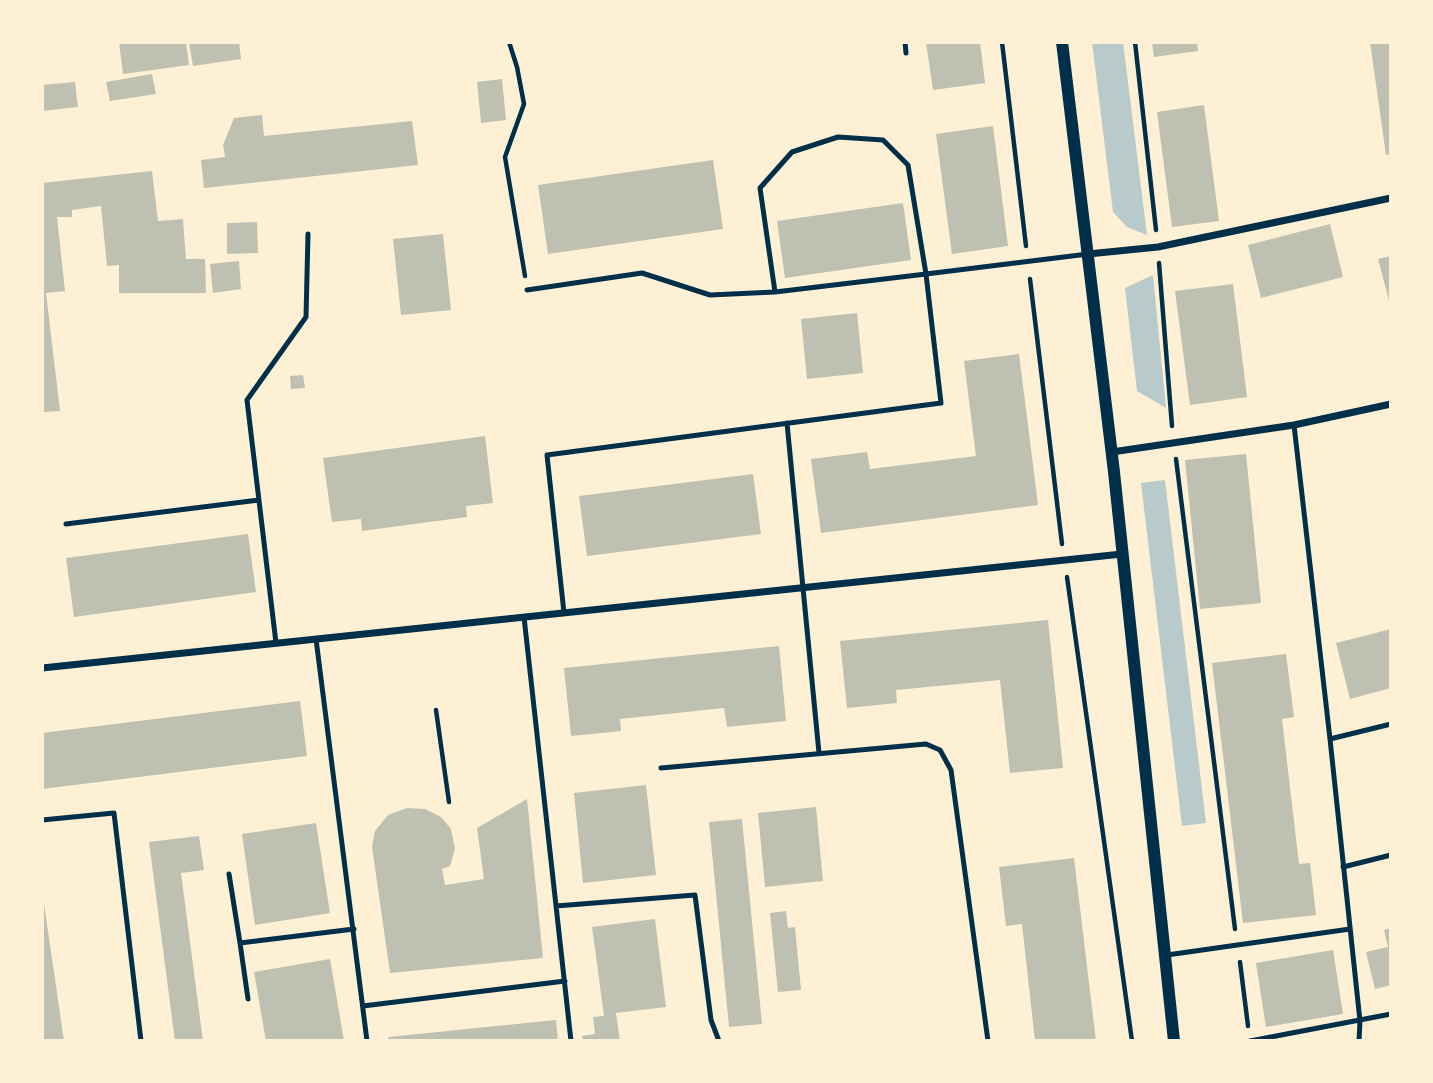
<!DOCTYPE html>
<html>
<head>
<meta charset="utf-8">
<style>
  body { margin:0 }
  #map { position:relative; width:1433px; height:1083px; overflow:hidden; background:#fdf0d5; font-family:"Exo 2",sans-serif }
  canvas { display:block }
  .frame { position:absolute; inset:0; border:44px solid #fdf0d5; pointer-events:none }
</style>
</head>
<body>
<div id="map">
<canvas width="1433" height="1083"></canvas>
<div class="frame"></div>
</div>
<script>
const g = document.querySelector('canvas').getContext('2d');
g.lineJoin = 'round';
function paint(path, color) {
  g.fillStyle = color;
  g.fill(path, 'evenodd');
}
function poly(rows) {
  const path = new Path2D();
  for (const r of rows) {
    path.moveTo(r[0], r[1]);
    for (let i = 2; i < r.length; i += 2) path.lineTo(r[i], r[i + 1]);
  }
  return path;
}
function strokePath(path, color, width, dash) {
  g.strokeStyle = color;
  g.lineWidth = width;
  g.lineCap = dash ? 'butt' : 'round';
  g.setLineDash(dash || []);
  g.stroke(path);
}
const green = poly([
  [1092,42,1123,42,1147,235,1127,227,1113,212],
  [1153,275,1166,408,1137,391,1125,288],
  [1165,480,1206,823,1182,826,1141,483]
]);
const building = poly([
  [119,42,186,42,189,65,123,74],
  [189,42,239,42,241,59,193,66],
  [926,42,980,42,985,83,933,90],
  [1152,42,1197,42,1198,51,1154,57],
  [1370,42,1391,42,1391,154,1386,155],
  [152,74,156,94,110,101,106,82],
  [502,79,506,120,481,123,477,82],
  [75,82,78,107,42,111,42,85],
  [1204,105,1219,221,1172,227,1157,112],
  [262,115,264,136,412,121,418,165,204,188,201,160,225,157,223,145,234,118],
  [993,126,1008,246,952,254,936,134],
  [713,160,723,229,548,254,538,185],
  [152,171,158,221,183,219,186,259,205,259,206,293,119,293,119,265,107,266,101,206,72,210,72,217,57,217,65,291,46,293,60,411,42,412,42,183],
  [903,203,911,260,785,278,777,221],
  [257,222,258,253,227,254,227,223],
  [1330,224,1343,277,1261,298,1248,245],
  [443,234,451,310,401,315,393,239],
  [1391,256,1391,304,1390,304,1378,259],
  [239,261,241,289,213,293,210,264],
  [1233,284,1247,397,1190,405,1175,291],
  [857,313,863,373,807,379,801,319],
  [1019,354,1038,505,821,533,811,459,867,452,870,469,976,456,964,361],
  [303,375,305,388,291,389,290,376],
  [485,436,493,503,466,506,467,517,362,531,361,519,332,522,323,458],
  [1246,454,1261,603,1200,609,1185,460],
  [753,474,761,534,587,556,579,496],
  [248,534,256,592,74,617,66,558],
  [1048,620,1063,768,1010,773,1000,680,896,690,897,703,847,708,840,641],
  [1391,629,1391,688,1350,699,1336,643],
  [779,646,786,721,727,727,724,708,620,719,621,731,571,736,564,668],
  [1286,654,1294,717,1282,719,1299,864,1310,863,1316,915,1243,923,1212,663],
  [300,701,307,756,42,789,42,733],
  [646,785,656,875,583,883,574,793],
  [527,799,543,958,390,973,372,847,375,831,388,815,407,808,425,809,441,817,451,829,455,849,450,866,442,869,445,885,484,879,477,828],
  [816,807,823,881,765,887,758,813],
  [742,819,762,1024,729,1027,709,822],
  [316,823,330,913,255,925,242,834],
  [199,836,204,870,181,873,203,1041,175,1041,149,842],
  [1074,858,1096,1041,1035,1041,1022,924,1006,926,999,867],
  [42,904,44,904,64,1041,42,1041],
  [786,911,788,928,795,927,801,990,778,992,770,913],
  [655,919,666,1007,616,1013,620,1041,583,1041,582,1036,595,1034,593,1017,604,1016,592,927],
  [1391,928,1391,985,1375,989,1366,952,1388,947,1384,930],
  [1333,950,1343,1014,1266,1027,1256,963],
  [330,959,344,1041,266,1041,254,972],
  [556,1020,558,1041,389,1041,388,1037]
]);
const path = poly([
  [509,42,517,67,524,104,505,157,525,276],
  [1002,42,1026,246],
  [1135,42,1156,230],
  [1159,263,1172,426],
  [1030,279,1062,544],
  [1176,459,1235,929],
  [1067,577,1132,1041],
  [436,710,449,802],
  [1240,962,1248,1026]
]);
const service = poly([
  [905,42,906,53],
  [527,290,642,273,710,295,775,292,926,274,908,165,883,140,838,137,792,152,760,188,775,292],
  [787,423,819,753],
  [1294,425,1330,739,1360,1021,1359,1041],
  [66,524,259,500],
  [564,613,547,455,941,403,926,274,1088,254],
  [524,617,571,1041],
  [316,639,367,1041],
  [276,643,247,400,306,317,308,234],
  [1330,739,1391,724],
  [661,768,926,744,940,750,951,770,988,1041],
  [42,820,114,813,141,1041],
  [1343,867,1391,855],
  [229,874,240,943],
  [556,906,695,895,711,1020,719,1041],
  [1167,955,1350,929],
  [248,999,240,943,354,929],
  [363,1006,565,981],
  [1250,1041,1391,1014]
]);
const minor = poly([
  [1088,254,1158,247,1391,198],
  [1112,452,1294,425,1391,404],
  [42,668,1122,554]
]);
const tertiary = poly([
  [1062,42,1114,472,1174,1041]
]);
paint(green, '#b9caca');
paint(building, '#bec0b2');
strokePath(path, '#003049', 4.5);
strokePath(service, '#003049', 5);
strokePath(minor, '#003049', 7);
strokePath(tertiary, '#003049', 12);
</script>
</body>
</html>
